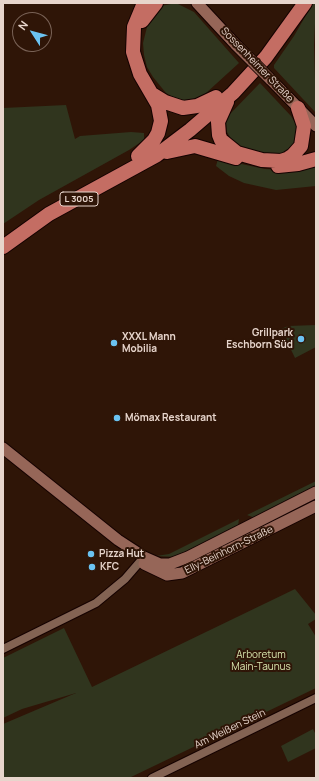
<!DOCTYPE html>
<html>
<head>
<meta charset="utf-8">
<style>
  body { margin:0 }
  #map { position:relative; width:319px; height:781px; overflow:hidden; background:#2f1507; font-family:Manrope,sans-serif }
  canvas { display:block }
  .frame { position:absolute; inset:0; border:4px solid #e7d5cc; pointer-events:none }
  .north { position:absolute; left:12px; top:12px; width:40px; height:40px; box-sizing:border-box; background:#2f1507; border:1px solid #796256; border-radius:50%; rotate:306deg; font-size:11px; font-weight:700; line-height:16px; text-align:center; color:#e7d5cc }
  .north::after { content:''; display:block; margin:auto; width:14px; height:18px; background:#6bc3f2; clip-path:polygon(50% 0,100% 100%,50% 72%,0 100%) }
</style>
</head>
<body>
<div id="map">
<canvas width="319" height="781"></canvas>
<div class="frame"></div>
<div class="north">N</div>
</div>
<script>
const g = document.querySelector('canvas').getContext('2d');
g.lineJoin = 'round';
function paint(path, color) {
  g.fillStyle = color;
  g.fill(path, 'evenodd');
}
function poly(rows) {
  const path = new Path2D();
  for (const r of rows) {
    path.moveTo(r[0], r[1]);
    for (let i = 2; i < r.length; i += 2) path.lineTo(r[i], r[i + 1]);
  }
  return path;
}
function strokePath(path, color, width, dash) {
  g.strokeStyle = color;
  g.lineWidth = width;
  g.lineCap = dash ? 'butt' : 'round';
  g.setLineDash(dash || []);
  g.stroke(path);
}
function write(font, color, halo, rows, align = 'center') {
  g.font = font + ' Manrope,sans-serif';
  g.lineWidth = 4;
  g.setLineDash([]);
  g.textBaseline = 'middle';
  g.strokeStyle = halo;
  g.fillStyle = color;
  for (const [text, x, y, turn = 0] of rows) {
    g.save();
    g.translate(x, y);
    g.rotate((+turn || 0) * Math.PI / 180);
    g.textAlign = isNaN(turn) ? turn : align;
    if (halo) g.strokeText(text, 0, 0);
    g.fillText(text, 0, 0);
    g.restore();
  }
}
const green = poly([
  [176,3,194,12,239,63,205,94,191,100,180,101,166,93,153,77,147,67,144,55,143,43,148,23,161,6],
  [313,3,316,3,314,45,316,113,274,68,274,65,294,36],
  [260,83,291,116,297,126,298,137,293,147,286,153,268,156,249,153,232,141,227,132,226,122,230,114],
  [66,105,75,139,80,136,131,132,144,133,144,140,129,150,39,200,3,224,3,108],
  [218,159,265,169,284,170,316,164,316,186,276,190,244,183,229,176,216,166],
  [316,325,316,347,295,358,281,329,288,326],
  [316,481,316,488,255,518,247,515],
  [316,496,316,503,181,571,173,570],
  [239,519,238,526,176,557,156,556,169,554],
  [295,589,316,615,316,619,308,624,316,637,316,688,129,778,3,778,3,724,76,693,22,709,3,718,3,658,64,628,92,687],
  [313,729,316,735,316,748,288,762,281,746]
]);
const street = poly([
  [3,649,96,603,125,579,144,557],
  [152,778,316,698]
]);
const secondary = poly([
  [197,3,236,45],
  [270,79,316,126],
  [3,448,118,540,144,557,160,564,170,564,188,557,316,492],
  [144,564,167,575,182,573,316,506]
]);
const highway = poly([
  [142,21,156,3],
  [152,94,165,102,183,108,197,106,216,97],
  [227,102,218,122,219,135,221,140,237,153,262,160,281,161,287,159,293,155,301,146,304,126,298,108],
  [167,152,195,146,236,158],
  [138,156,154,140,158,133,161,121,158,105,140,74,133,52,134,27,144,3],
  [278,166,298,164,316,159],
  [3,247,49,214,157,155,190,130,233,93,266,57,305,3]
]);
const secondaryBridge = poly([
  [236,45,270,79]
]);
const markers = [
  [301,339,4,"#6bc3f2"],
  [114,343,4,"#6bc3f2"],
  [117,418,4,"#6bc3f2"],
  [91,554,4,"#6bc3f2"],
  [92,567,4,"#6bc3f2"]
];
const shields = [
  [79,199,38]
];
const shieldNames = [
  ["L 3005",79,199]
];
const streetNames = [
  ["Sossenheimer Straße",257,65,46],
  ["Elly-Beinhorn-Straße",229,550,-26],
  ["Am Weißen Stein",230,729,-26]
];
const poiNames = [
  ["Grillpark",293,333,"right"],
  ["Eschborn Süd",293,345,"right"],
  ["XXXL Mann",122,337],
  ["Mobilia",122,349],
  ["Mömax Restaurant",125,418],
  ["Pizza Hut",99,554],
  ["KFC",100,567]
];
const parkNames = [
  ["Arboretum",261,655],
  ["Main-Taunus",261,667]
];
paint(green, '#30351e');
strokePath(street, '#150200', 10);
strokePath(secondary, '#150200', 13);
strokePath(highway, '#150200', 16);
strokePath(street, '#836353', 8);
strokePath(secondary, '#966658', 11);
strokePath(highway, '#c46d63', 14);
strokePath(secondaryBridge, '#150200', 13, []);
strokePath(secondaryBridge, '#966658', 11);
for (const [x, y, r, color] of markers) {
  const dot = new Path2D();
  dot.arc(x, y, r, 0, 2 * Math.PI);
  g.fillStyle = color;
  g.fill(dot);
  strokePath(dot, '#2f1507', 1.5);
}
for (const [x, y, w] of shields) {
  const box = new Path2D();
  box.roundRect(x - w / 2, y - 7, w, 14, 3);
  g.fillStyle = '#2f1507';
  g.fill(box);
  strokePath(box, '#e7d5cc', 1);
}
write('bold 9px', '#e7d5cc', null, shieldNames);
write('10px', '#e7d5cc', '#2f1507', streetNames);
write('bold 10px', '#e7d5cc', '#2f1507', poiNames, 'left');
write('10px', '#d8e5ae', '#2f1507', parkNames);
</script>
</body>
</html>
